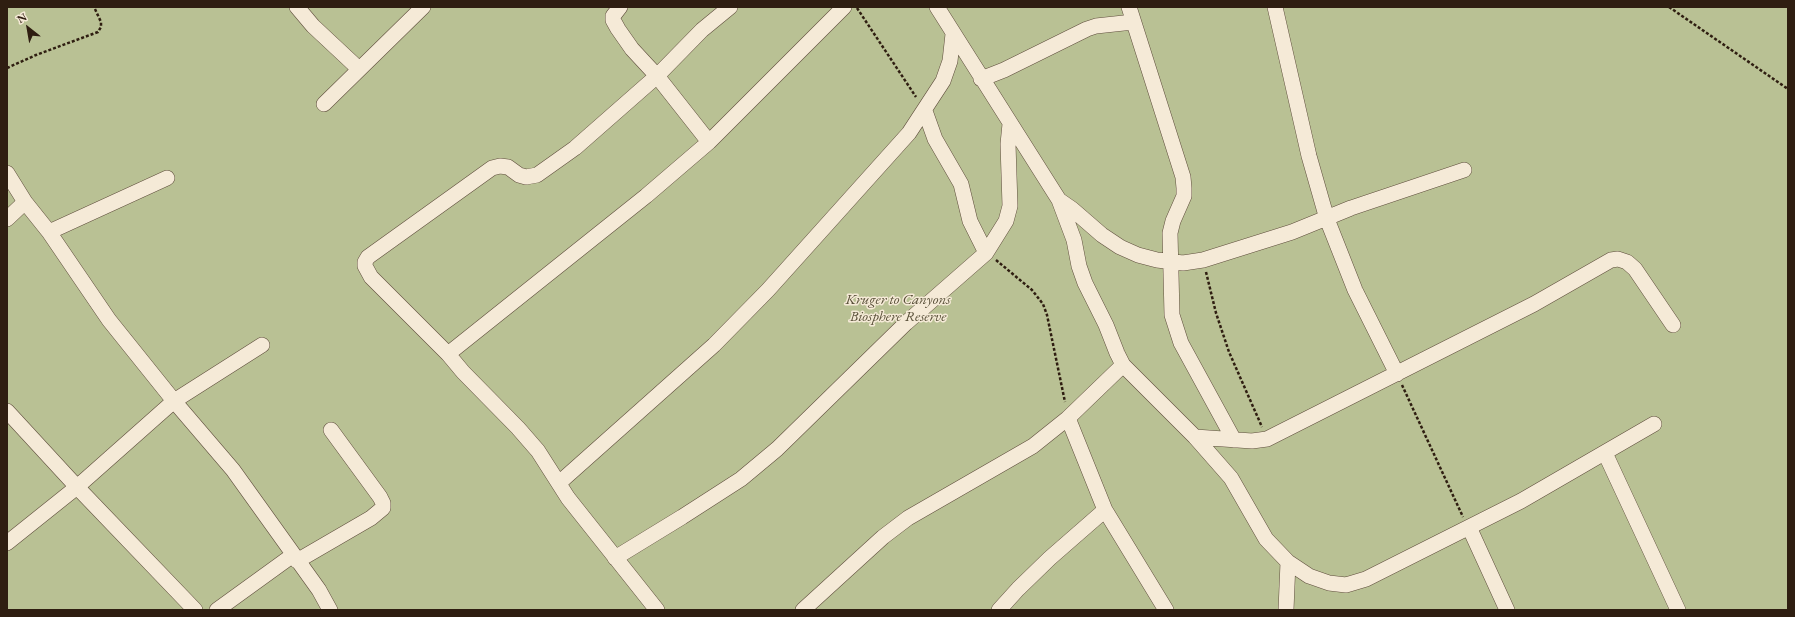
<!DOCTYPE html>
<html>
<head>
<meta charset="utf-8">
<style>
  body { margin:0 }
  #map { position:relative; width:1795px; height:617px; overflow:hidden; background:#efdec2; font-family:"EB Garamond",serif }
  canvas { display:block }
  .frame { position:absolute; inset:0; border:8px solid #2f1e11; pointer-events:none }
  .north { position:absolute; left:8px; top:8px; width:40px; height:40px; -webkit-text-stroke:3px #f5ead7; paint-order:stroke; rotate:329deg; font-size:11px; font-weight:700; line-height:16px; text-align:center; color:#2f1e11 }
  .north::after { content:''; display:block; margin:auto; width:14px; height:18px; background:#2f1e11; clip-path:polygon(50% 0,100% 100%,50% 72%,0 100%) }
</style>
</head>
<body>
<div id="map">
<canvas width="1795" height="617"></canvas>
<div class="frame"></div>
<div class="north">N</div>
</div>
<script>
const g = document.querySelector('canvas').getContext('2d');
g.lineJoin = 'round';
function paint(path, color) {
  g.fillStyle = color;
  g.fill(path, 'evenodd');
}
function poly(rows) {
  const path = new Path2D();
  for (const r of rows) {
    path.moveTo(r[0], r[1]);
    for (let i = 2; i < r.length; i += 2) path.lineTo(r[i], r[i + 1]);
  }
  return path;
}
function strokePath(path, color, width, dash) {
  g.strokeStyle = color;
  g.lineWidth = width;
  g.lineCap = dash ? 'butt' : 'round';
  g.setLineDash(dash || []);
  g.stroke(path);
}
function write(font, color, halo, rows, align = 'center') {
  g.font = font + ' "EB Garamond",serif';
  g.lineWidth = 3;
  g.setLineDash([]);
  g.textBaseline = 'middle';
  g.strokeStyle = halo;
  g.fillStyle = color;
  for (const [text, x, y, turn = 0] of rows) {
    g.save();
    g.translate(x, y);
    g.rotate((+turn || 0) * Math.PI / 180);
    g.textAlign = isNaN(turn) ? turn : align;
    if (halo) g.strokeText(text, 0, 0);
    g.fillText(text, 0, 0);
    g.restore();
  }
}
const green = poly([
  [7,7,1788,7,1788,610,7,610]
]);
const path = poly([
  [1669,7,1788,89],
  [857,8,916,97],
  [7,68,36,55,98,32,101,27,101,22,94,7],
  [996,260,1032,290,1043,304,1047,315,1065,402],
  [1206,272,1216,313,1229,352,1262,427],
  [1402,385,1463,517]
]);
const minor = poly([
  [297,7,313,26,359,69],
  [620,7,613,16,613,20,618,29,632,49,657,76,709,142],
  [937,7,1059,200,1074,240,1079,266,1085,283,1106,325,1117,353,1123,365,1195,437,1231,478,1266,539,1288,562,1309,576,1329,583,1346,585,1366,579,1521,501,1654,424],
  [1129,7,1183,177,1184,188,1184,196,1173,221,1170,233,1172,315,1181,343,1234,440],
  [1275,7,1309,156,1327,219,1355,290,1397,374],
  [981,79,1004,70,1087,29,1096,26,1133,22],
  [324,104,423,7],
  [925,111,935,139,961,184,970,221,986,253],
  [7,173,25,202,49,232,167,178],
  [1059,200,1072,209,1102,235,1120,247,1138,255,1157,260,1183,263,1203,260,1292,232,1351,208,1464,170],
  [7,219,25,202],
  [49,232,109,320,174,401,233,470,319,590,330,610],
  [448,354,646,196,709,142,844,7],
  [7,411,77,487,195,610],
  [1068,418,1105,510,1166,610],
  [1195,437,1252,441,1267,439,1534,304,1611,260,1618,259,1627,262,1635,269,1673,325],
  [1605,453,1678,610],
  [559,483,714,345,768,290,909,133,943,81,950,61,953,34],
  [1469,527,1507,610],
  [7,543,77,487,174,401,262,345],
  [615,558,682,517,741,479,777,449,906,323,986,253,1006,221,1010,206,1008,144,1010,124],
  [297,561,371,518,383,508,383,503,380,497,331,430],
  [217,610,293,555],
  [657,610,568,498,538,451,518,428,463,372,448,354,371,277,365,266,365,262,368,257,492,168,500,166,508,167,519,175,526,177,537,175,575,148,657,76,702,30,730,7],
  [803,610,883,537,908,518,1033,446,1068,418,1123,365],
  [999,610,1018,589,1050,558,1105,510],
  [1286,610,1288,562]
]);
const parkNames = [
  ["Kruger to Canyons",898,300],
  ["Biosphere Reserve",898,317]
];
paint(green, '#b9c194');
strokePath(minor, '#5f4e3d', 16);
strokePath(path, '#2f1e11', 2.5, [3, 2]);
strokePath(minor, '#f5ead7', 15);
write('italic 15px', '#584f38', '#f5ead7', parkNames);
</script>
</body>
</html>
